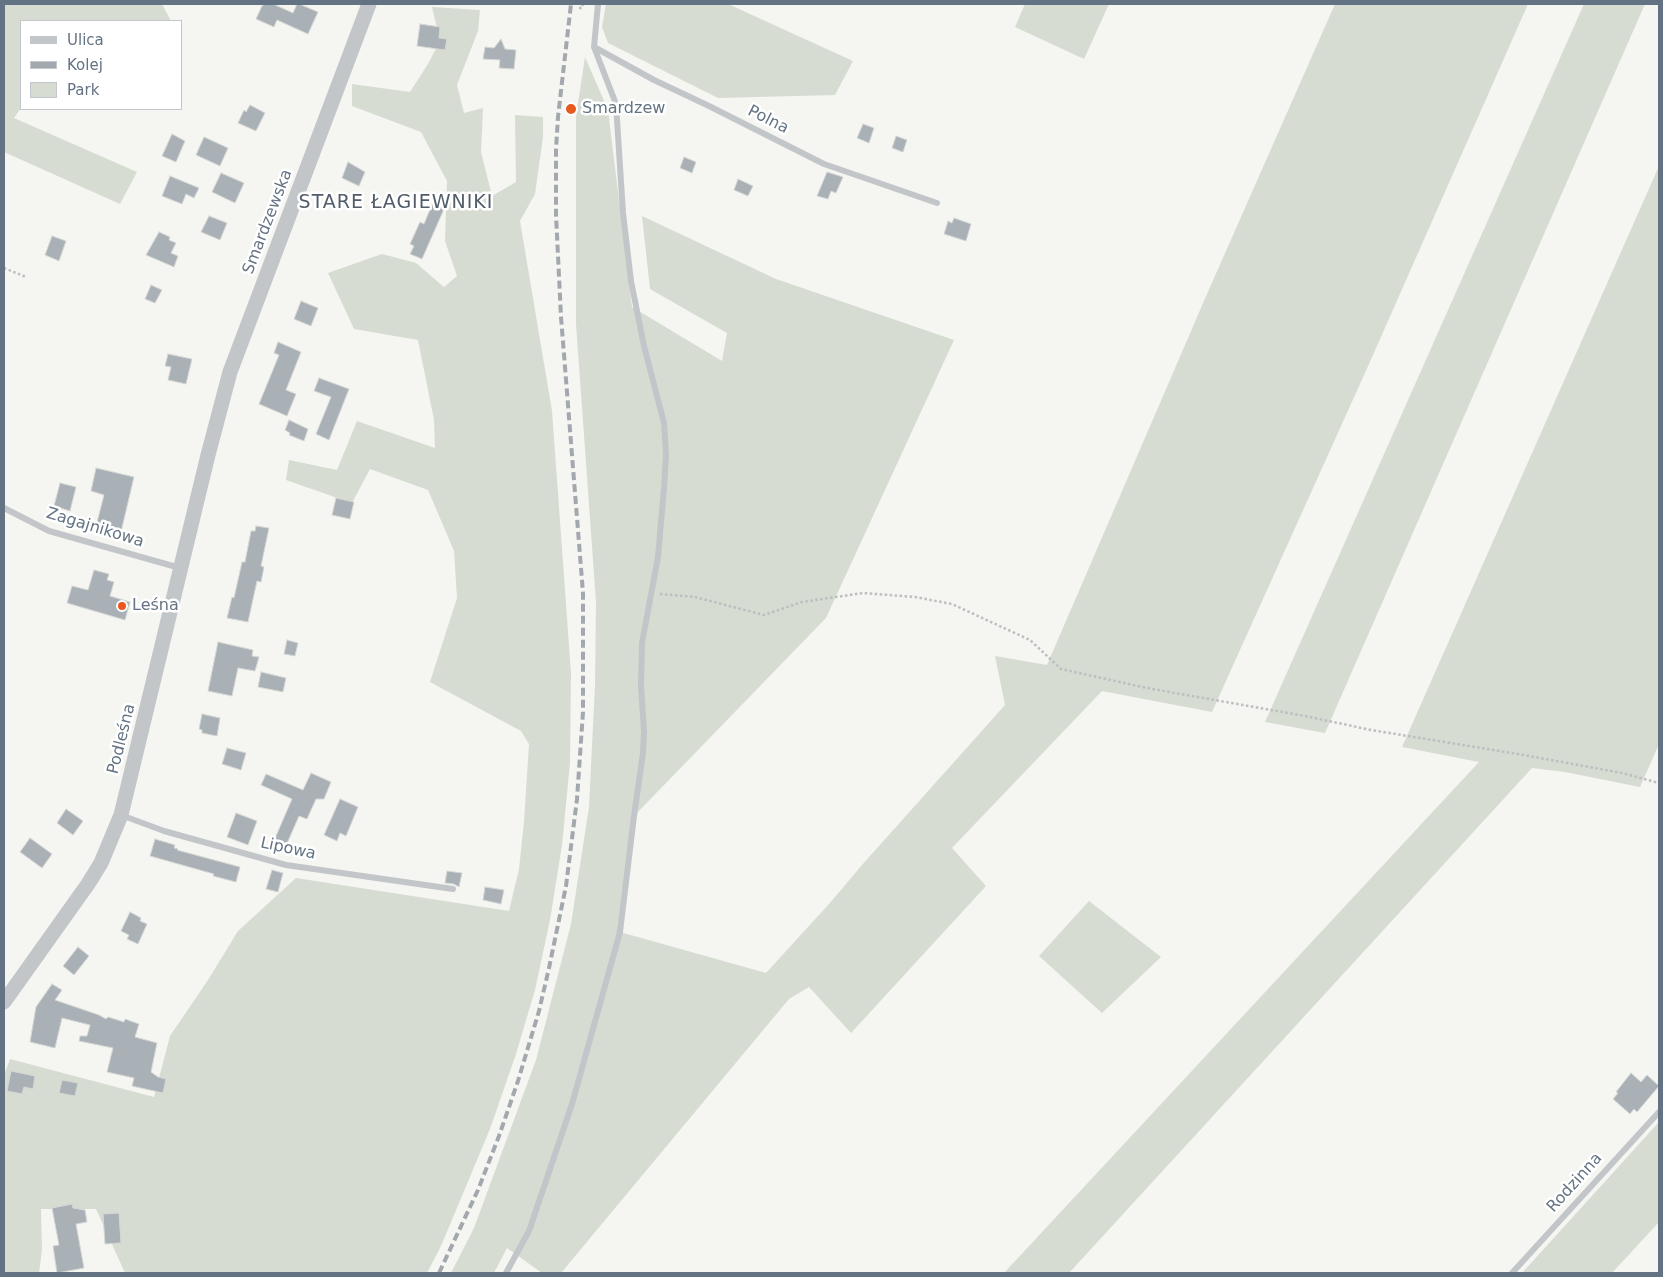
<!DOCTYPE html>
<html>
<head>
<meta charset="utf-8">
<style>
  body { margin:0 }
  #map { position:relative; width:1663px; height:1277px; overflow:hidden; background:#f5f5f1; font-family:"DejaVu Sans",sans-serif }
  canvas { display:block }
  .frame { position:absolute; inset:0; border:5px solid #637383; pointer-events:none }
  .legend { position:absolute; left:20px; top:20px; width:162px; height:90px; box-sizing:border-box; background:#fff; border:1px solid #c1c7cd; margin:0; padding:6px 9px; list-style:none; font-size:15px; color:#637383 }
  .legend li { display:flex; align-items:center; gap:10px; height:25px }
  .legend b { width:25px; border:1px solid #c1c7cd }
</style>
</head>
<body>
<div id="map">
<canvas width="1663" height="1277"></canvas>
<div class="frame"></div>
<ul class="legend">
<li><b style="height:6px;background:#c2c6c9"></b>Ulica</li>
<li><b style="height:6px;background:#a2a8ae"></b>Kolej</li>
<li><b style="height:14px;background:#d6dcd2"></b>Park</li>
</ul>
</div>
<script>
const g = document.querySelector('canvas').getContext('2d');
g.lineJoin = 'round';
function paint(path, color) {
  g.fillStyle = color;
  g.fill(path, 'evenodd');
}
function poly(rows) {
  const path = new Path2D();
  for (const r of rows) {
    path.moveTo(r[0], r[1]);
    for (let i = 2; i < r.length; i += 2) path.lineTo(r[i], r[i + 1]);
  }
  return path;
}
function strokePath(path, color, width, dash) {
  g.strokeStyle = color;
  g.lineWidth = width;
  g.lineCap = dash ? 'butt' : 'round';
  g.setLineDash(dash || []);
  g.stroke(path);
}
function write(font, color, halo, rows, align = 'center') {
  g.font = font + ' "DejaVu Sans",sans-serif';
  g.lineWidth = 5;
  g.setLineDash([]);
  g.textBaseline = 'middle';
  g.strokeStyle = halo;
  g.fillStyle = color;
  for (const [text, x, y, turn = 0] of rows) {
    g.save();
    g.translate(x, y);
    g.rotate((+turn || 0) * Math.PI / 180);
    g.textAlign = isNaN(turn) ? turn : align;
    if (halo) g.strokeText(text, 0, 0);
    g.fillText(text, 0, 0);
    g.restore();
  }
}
const green = poly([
  [4,4,162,4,171,21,21,21,21,108,14,118,137,172,120,204,4,152],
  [606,4,728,4,853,61,835,95,718,98,608,43,602,27],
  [1025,4,1109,4,1084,59,1015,27],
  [1335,4,1528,4,1369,364,1212,712,1102,691,952,848,986,886,851,1033,809,987,789,999,561,1273,542,1273,507,1248,494,1273,451,1273,474,1228,536,1060,571,924,589,807,595,685,596,602,576,324,576,117,585,57,608,110,632,307,722,361,727,333,650,289,642,216,776,279,954,340,826,618,634,816,620,932,766,973,829,904,862,865,1005,705,995,656,1047,665,1207,294],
  [1584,4,1645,4,1325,733,1265,722],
  [432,7,480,10,478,31,457,85,464,113,483,108,481,152,492,196,516,182,515,115,543,117,543,137,535,194,520,221,552,411,571,673,570,763,562,845,550,920,535,990,516,1054,490,1129,441,1246,427,1273,125,1273,96,1209,41,1209,42,1250,39,1273,4,1273,4,1075,10,1059,154,1097,170,1036,208,980,238,931,296,878,509,911,519,869,524,822,529,744,521,731,430,682,457,598,454,551,428,490,370,469,352,503,286,480,289,460,337,470,357,421,435,448,434,420,418,340,354,329,328,273,382,254,416,263,444,287,457,276,445,241,447,181,421,132,352,106,352,84,410,92,428,64,440,41],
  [1659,166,1659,744,1640,787,1565,772,1532,768,1069,1273,1004,1273,1479,762,1402,747],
  [1089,901,1161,957,1102,1013,1039,956],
  [1659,1122,1659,1222,1612,1273,1522,1273]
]);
const building = poly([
  [265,4,273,4,293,13,297,4,299,4,318,12,308,34,277,20,274,27,256,19,262,6,265,4],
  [420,24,440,27,439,38,447,39,445,50,417,46,420,24],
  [501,39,505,49,516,50,514,69,499,68,500,60,483,59,485,47,494,48,501,39],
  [250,105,265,113,256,131,238,123,244,110,246,112,250,105],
  [863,124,874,128,869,143,857,138,863,124],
  [172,134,185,141,176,162,162,156,172,134],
  [896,136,907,140,903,152,892,148,896,136],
  [204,137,228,148,220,166,196,155,204,137],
  [684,157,696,162,692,173,680,168,684,157],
  [348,162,365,172,359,186,342,178,348,162],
  [827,172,843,177,836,193,831,191,828,199,817,196,827,172],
  [221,173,244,183,235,203,212,192,221,173],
  [170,176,199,188,194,198,186,194,182,204,162,196,170,176],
  [738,179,753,186,748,196,734,190,738,179],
  [436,195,448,200,422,259,410,254,414,246,410,244,420,222,424,224,436,195],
  [209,216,227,223,220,240,201,232,209,216],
  [954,218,971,224,966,241,944,234,948,221,952,223,954,218],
  [159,232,170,237,169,240,176,243,171,253,178,256,174,267,146,255,159,232],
  [52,236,66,241,59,261,45,255,52,236],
  [151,285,162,290,155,303,145,299,151,285],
  [301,301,318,308,311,326,294,319,301,301],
  [278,342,301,352,286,390,296,394,287,416,259,404,279,355,274,353,278,342],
  [168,354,192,359,186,384,168,380,171,367,165,366,168,354],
  [319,378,349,389,329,440,316,434,331,397,314,391,319,378],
  [289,420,308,429,304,441,289,435,290,433,285,430,289,420],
  [96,468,134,477,120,536,95,530,104,495,91,491,96,468],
  [60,483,76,487,70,511,54,506,60,483],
  [336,498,354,502,350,519,332,515,336,498],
  [256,526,269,528,261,566,264,567,261,582,257,581,248,622,227,618,232,597,234,598,242,562,245,562,251,531,255,531,256,526],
  [94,570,109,574,107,580,114,582,110,596,130,602,125,620,67,603,72,586,88,590,94,570],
  [287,640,298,643,295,656,284,654,287,640],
  [218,642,253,650,252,656,259,657,255,671,238,668,232,696,208,691,218,642],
  [261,672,286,678,283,692,258,687,261,672],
  [202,714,220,718,217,736,202,733,202,730,199,729,202,714],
  [227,748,246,753,241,770,222,764,227,748],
  [311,773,331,782,324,799,316,799,307,819,299,816,285,848,273,843,292,799,261,785,266,774,303,790,311,773],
  [340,799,358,807,346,836,340,833,337,841,324,835,340,799],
  [66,809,83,821,73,835,57,823,66,809],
  [236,813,257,821,248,845,227,837,236,813],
  [30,838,52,854,42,868,20,852,30,838],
  [155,839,175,845,174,848,178,849,177,850,240,867,236,882,213,876,214,874,150,856,155,839],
  [272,870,283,873,278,892,266,889,272,870],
  [447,871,462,873,459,887,454,884,445,883,447,871],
  [485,887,504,890,501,904,483,900,485,887],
  [130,912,141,918,140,921,147,924,138,944,127,939,129,935,121,931,130,912],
  [78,947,89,956,74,975,63,966,78,947],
  [52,984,62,990,55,1000,99,1015,106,1019,108,1017,124,1022,125,1019,139,1024,135,1037,157,1043,151,1072,158,1077,166,1079,163,1093,132,1086,134,1078,107,1072,113,1048,79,1041,80,1036,87,1036,90,1025,62,1018,55,1048,30,1042,36,1007,52,984],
  [11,1071,35,1076,33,1089,24,1087,22,1094,7,1091,11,1071],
  [1631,1073,1641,1082,1647,1075,1659,1086,1637,1112,1634,1109,1630,1114,1613,1099,1618,1093,1616,1092,1631,1073],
  [62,1080,78,1083,75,1096,59,1093,62,1080],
  [72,1204,73,1208,85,1210,87,1222,76,1224,84,1268,57,1273,53,1246,59,1245,52,1208,72,1204],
  [119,1213,121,1243,105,1244,103,1214,119,1213]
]);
const path = poly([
  [579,8,582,8,583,4],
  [4,268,26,277],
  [660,594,695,597,764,615,802,602,863,593,915,597,952,604,1030,640,1061,669,1147,688,1305,716,1371,730,1518,754,1622,773,1659,783]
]);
const service = poly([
  [594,47,654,80,709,106,824,164,937,203],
  [4,508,49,531,180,568],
  [121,815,164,831,286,865,453,889],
  [506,1273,529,1231,572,1104,620,932,634,816,643,753,644,732,641,686,642,643,658,557,664,488,666,455,664,423,644,346,631,281,623,213,616,104,594,47,598,4],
  [1512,1273,1659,1112]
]);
const tertiary = poly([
  [4,1002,88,884,101,863,121,815,208,455,230,372,369,4]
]);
const rail = poly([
  [439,1273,478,1190,499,1136,518,1081,539,1011,549,968,566,886,577,799,583,712,583,593,561,317,556,215,556,150,558,117,571,4]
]);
const markers = [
  [571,109,6,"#e8581f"],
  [122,606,5,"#e8581f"]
];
const poiNames = [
  ["Smardzew",582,109],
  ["Leśna",132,606]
];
const streetNames = [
  ["Polna",768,120,27],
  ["Smardzewska",268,222,-69],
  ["Zagajnikowa",95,528,17],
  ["Podleśna",122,739,-76],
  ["Lipowa",288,849,12],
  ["Rodzinna",1575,1183,-48]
];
const quarterNames = [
  ["STARE ŁAGIEWNIKI",396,203]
];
paint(green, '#d6dcd2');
paint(building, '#a9b1b7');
strokePath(building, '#d6d7d4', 1);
strokePath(path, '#bcbec0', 2.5, [2.5, 2.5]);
strokePath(service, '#c2c6c9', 6);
strokePath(tertiary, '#c2c6c9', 15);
strokePath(rail, '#a2a8ae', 4, [8, 4]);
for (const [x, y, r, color] of markers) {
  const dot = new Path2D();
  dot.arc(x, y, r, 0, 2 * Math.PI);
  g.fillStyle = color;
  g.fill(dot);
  strokePath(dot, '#fff', 2);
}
write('16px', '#637383', '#fff', poiNames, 'left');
write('16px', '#637383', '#fff', streetNames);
g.letterSpacing = '1px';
write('19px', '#515d68', '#fff', quarterNames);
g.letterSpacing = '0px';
</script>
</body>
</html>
